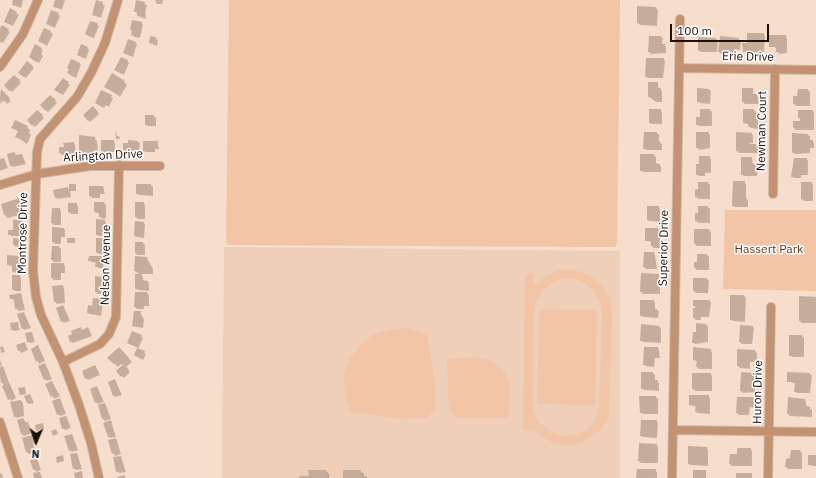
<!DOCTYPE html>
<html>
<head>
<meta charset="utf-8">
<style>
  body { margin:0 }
  #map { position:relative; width:816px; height:478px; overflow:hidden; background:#f7ddcb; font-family:"IBM Plex Sans",sans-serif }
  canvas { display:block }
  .north { position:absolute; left:16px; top:422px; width:40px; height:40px; -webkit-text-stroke:3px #fff; paint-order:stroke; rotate:182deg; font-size:11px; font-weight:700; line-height:16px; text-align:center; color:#1a110b }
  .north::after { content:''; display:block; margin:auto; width:14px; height:18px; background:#1a110b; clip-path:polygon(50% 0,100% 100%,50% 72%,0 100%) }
  .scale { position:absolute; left:670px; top:24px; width:99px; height:18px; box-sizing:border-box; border:2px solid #1a110b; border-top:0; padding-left:5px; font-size:12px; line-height:14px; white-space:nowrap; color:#1a110b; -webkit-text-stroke:3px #fff; paint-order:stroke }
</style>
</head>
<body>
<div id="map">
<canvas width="816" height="478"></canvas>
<div class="north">N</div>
<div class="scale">100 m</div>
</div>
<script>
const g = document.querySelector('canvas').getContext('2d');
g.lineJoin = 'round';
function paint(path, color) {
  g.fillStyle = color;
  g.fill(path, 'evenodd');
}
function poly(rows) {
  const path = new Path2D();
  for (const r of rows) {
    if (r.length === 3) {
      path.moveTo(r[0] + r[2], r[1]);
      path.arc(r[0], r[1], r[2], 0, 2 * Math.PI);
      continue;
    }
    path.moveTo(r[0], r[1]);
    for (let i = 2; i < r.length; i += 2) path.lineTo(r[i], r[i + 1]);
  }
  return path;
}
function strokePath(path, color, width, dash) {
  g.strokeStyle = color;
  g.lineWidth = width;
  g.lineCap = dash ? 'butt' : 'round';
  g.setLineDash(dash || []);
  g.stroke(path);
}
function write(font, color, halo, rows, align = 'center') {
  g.font = font + ' "IBM Plex Sans",sans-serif';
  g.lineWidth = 3;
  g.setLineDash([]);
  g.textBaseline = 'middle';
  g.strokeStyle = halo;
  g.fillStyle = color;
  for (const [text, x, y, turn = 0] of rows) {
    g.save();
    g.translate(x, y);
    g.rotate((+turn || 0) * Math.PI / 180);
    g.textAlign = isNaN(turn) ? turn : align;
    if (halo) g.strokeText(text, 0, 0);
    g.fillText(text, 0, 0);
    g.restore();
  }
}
const built = poly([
  [224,247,620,251,620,478,222,478]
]);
const green = poly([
  [229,0,620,0,617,242,615,247,228,245,226,242],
  [725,210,816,210,816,291,723,289],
  [569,269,582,272,594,278,603,287,610,299,612,312,609,415,603,427,593,437,581,443,567,446,554,443,542,437,532,428,532,431,523,431,525,274,534,274,534,285,544,277,556,271],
  [562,279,574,279,585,283,594,291,600,301,602,312,599,412,594,422,587,429,577,434,567,436,556,434,547,429,539,422,534,412,533,401,534,312,536,301,542,291,551,283],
  [539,309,597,310,595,405,537,404],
  [409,328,427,334,435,383,435,409,427,418,399,419,351,412,345,395,344,377,349,360,360,345,374,334,391,329],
  [479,357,490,360,499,366,506,375,510,385,509,418,458,418,449,410,447,359]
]);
const shadow = poly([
  [14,0,23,0,21,8,13,4],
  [56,0,65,0,62,10,54,6],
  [155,0,163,0,162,4,157,4],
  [136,1,147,5,145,14,146,19,140,17,135,11],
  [96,2,105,5,101,18,93,14],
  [656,8,658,10,657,26,640,25,638,23],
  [11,10,19,15,13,26,5,22],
  [58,14,60,16,55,28,49,25,47,23],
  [141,23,143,25,140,38,134,37,131,29],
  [97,24,99,26,94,38,88,36,86,34],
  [45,29,53,34,47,46,39,41],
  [0,30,8,30,10,32,3,43,0,41],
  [763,34,765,36,764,52,746,53,744,51,748,44],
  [785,36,787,38,787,53,779,54,777,48,770,46],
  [150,37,158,40,157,46,150,43],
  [661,37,663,38,662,45,666,47,666,53,651,54,649,52],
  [716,39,718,40,717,52,701,52,699,50],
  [739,39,741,41,740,50,735,49,735,54,721,54,719,52],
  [135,43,137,44,133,57,126,54,124,52],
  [88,48,89,50,86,59,78,55],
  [41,49,43,51,41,54,43,56,39,63,30,57],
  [663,59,665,61,663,78,648,78,646,76],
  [127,61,129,63,124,75,116,70],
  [80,64,81,65,76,78,70,75,69,73,70,70],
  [32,66,34,68,26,78,21,74],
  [14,76,21,83,12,92,5,85],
  [63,79,70,85,63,95,57,91],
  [124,82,127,85,120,97,105,86],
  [657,83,659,89,662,91,662,102,656,102,649,97],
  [752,89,754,95,759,97,759,104,745,104,743,102],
  [1,90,11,101,7,104,4,100,0,104],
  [709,90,711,91,710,104,700,103,698,101],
  [808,90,810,92,810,106,796,106,794,104,798,97],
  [102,91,113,98,109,107,106,105,104,108,96,103],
  [50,96,57,103,48,112,41,105],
  [93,107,99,114,90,122,84,115],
  [660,110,662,112,662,124,651,124,650,122],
  [710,110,712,112,712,126,699,126,697,124,701,118],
  [744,110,754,110,756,112,758,118,758,129,751,128,750,125,744,123],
  [37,111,44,118,35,127,28,120],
  [812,111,814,113,814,130,796,130,794,128,801,122,799,117],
  [154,116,156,118,156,126,148,126,146,125],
  [12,127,27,127,30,130,29,133,31,135,27,144,17,137,19,132],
  [115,130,117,136,119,136,120,139,116,139],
  [657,133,659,135,659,142,662,144,662,150,646,150,644,148],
  [708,133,710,135,710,148,699,150,697,148],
  [751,134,753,135,753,143,750,143,750,145,758,147,758,153,739,153,737,151],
  [793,134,808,135,810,136,810,141,814,143,814,148,810,148,810,153,795,154,793,152],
  [94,138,97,141,98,153,83,153,80,150],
  [113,141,115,143,115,152,104,152,102,150],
  [138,142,140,143,139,152,126,151,124,150],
  [157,142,159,149,155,149,155,152,145,152,144,150],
  [73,143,75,145,76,154,62,155,60,153,65,148],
  [14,153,16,155,22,155,26,164,13,167,11,165],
  [654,155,656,157,656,165,661,166,661,172,643,172,641,170],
  [709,157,711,159,711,173,705,173,705,176,699,176,697,174],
  [752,158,753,165,758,167,757,176,744,176,742,174],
  [4,159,8,168,0,171,0,160],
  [806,159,808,161,808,175,801,175,801,178,794,178,793,176],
  [744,182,746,184,746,198,748,201,748,207,735,207,733,205],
  [708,183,710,185,710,199,698,199,696,197],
  [811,183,813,185,813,201,804,201,802,199],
  [76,185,76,191,70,191,71,197,58,199,56,198,67,188,70,191],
  [151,185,153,187,153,196,139,195,137,193],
  [103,187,105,194,100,194,100,198,92,198,90,196],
  [20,199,25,208,20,210,22,214,8,218,5,215,2,205],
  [104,203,106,205,106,218,102,219,100,214,95,212],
  [143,203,145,205,145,219,138,219,136,217],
  [69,204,76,204,78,206,78,214,71,214,69,212],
  [658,207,660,209,660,222,649,221,648,220],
  [708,207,710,209,710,223,698,223,696,221],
  [59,209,61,211,61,225,54,225,52,223],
  [21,221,23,223,22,236,11,236,10,234],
  [104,221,106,222,106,237,99,236,97,235],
  [143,223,145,224,144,238,137,237,135,236],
  [63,229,65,230,65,237,61,237,61,244,55,244,53,242],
  [658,229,660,231,660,248,653,248,652,242,646,240],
  [695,230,709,230,711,232,711,246,697,246,695,244],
  [104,239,106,241,106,254,99,254,97,252],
  [20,240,22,247,16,247,14,245],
  [143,243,145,245,145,255,137,255,136,253],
  [773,247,2.5],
  [52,247,59,247,61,249,61,262,54,262,52,260],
  [653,253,655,255,657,269,646,269,644,267],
  [707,255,709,257,709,270,697,270,695,268,698,263],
  [20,257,22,259,22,273,15,273,13,267,8,265],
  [90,257,102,257,104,259,103,268,98,268,97,263,91,262],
  [147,258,153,269,153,274,140,274,143,277,143,281,149,283,149,291,138,290,136,289,140,275,135,271],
  [63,264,65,266,65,273,61,273,61,280,54,280,52,278],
  [658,275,660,277,660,294,643,294,641,292],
  [20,276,21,278,21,291,15,291,13,289],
  [104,278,106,279,106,294,98,294,96,292],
  [707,279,709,281,708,293,696,293,694,291],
  [62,286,64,288,65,303,57,304,55,302],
  [147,293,149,295,149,306,144,306,144,309,137,309,135,307],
  [21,294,25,310,18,311,15,300,11,299],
  [744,296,746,298,745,322,733,321,731,319],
  [816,298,816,323,802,323,800,321],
  [102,300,103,302,101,316,90,314,88,312],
  [654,301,655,303,655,310,659,311,658,318,643,317,641,315],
  [710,301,711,303,709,317,701,317,701,320,696,320,694,318,697,309,694,306],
  [63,306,70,321,64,323,62,321],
  [140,312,144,320,143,328,133,326],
  [24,313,31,328,24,330,23,328],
  [17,323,20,330,14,331,12,329],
  [706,325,708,326,708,342,695,344,693,342,697,333],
  [659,327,661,328,661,343,643,342,641,340],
  [752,327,754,328,752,344,742,344,740,342],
  [88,328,92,336,73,343,71,342,82,330],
  [133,332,143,338,138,349,146,354,143,360,135,355,138,348,128,343],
  [31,333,35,342,30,343,28,342],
  [790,336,802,336,804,338,804,357,792,357,790,355],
  [24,343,28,350,21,353,17,346],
  [3,346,5,352,1,353,0,347],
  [38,347,45,361,39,364,32,349],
  [119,348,132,362,126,367,130,372,124,378,117,371,124,365,122,363,118,367,109,358],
  [658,348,659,350,660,358,655,358,654,367,646,366,644,365],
  [710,350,712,352,712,369,699,369,697,367,698,362,694,360],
  [755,351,757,353,757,362,750,362,750,369,740,368,738,366],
  [0,360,2,365,0,366],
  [45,364,52,379,47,381,45,379],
  [95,366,100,375,88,380,86,378],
  [2,367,16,398,11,401,0,378,0,368],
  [653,373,655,375,655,381,659,383,659,391,644,390,642,388],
  [711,374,712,376,712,391,695,391,693,389],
  [753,374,755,376,755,392,743,393,741,391],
  [810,374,812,376,810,393,797,393,795,391,796,384,788,381],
  [115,380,122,395,115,397,114,395],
  [52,382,60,396,54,399,47,384],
  [97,387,104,402,98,404,96,402],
  [30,395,34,403,29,404,27,403],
  [708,396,710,398,710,414,697,413,696,411,697,407,690,405],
  [656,397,658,399,658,414,643,414,641,412],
  [753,398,755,400,754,408,750,407,749,415,739,415,737,413],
  [60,400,66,414,60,416,58,414],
  [805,400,807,407,812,410,812,417,790,416,788,414],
  [21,401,23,403,24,416,17,418,15,416],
  [105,404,111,419,105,421,103,419],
  [66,417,71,428,65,430,63,428],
  [23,419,29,425,32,433,24,436,22,434,18,421],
  [656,421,658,423,657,438,643,437,641,436],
  [110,422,116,437,110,438,108,436],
  [56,429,58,434,53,436,51,431],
  [36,435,39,442,33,444,36,452,29,454,27,452],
  [72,435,78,450,72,452,70,450],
  [116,439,121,454,115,456,110,441],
  [656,445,658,447,658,463,641,463,639,461],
  [706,448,708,450,708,466,691,465,689,464],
  [750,449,752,451,752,466,732,466,730,464,738,455],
  [800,451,802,453,802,469,788,469,786,467,791,459],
  [77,454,82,469,76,470,74,468],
  [121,457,126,472,119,473,117,471],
  [37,459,41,470,36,472,31,461],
  [638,470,655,470,657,472,657,478,637,478],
  [326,471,329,474,329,478,300,478,310,477],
  [360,471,364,474,364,477,368,478,344,478],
  [0,473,2,474,3,478,0,478],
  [124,475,126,478,118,478,117,477]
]);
const building = poly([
  [13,0,21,0,19,7,12,5],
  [55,0,63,0,61,9,53,7],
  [96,0,103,2,99,17,92,15],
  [136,0,145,2,143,13,146,13,145,17,137,16,137,12,134,12],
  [637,6,656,7,655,24,637,23],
  [10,8,17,12,11,25,4,22],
  [51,10,59,13,53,27,46,24],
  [132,20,142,22,139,37,131,35,132,30,130,30],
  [90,21,98,23,92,37,85,34],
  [2,25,9,29,0,43,0,28],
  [44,28,51,31,45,44,38,41],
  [747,33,764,33,763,51,743,52,742,43,747,43],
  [769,35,786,35,785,52,776,52,776,47,769,47],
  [150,36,156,37,155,44,149,43],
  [649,36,661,36,661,44,665,44,665,52,648,52],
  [720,36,739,38,739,49,733,48,733,52,718,52],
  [698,37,716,38,715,50,698,51],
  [128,39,136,42,131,56,123,53],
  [35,44,42,48,39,52,42,54,36,62,29,57],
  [81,44,88,47,84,58,77,55],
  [121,57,128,60,122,74,114,70],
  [646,58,664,58,662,77,645,77],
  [71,59,80,63,74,76,67,73,69,69,67,68],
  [27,61,33,66,24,77,18,73],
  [112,73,125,81,117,94,104,87],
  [14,75,20,80,9,91,4,85],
  [63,78,69,82,61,94,54,90],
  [648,82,658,82,658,88,661,88,661,100,653,100,653,97,648,97],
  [697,88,709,89,709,102,697,102],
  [742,88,753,88,753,94,757,94,757,102,742,102],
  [1,89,10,98,5,102,2,99,0,100],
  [798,89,808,89,808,104,793,104,793,96,797,96],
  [101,90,112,95,107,106,104,104,102,107,95,103],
  [50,95,56,100,46,111,40,105],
  [93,106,98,112,88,121,83,115],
  [649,109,661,109,661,123,649,123],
  [700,109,710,109,710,125,696,125,696,117,700,117],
  [743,109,754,109,754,115,756,115,756,127,748,127,749,123,743,123],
  [37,110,43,115,32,126,27,120],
  [798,110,813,110,812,128,793,128,793,121,800,121,800,118,798,118],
  [145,115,154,115,154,125,145,125],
  [15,120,28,126,26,130,29,131,24,141,15,137,18,131,11,128],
  [644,132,657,132,657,141,660,141,660,149,643,149],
  [696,132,709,132,708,147,696,148],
  [736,132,752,133,752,141,749,141,749,144,756,144,756,152,736,151],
  [792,133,808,134,808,140,813,140,813,146,808,146,808,152,792,153],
  [79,135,95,137,95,150,79,151],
  [101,140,114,140,114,151,101,151],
  [128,140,138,141,138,150,123,150,123,143,128,143],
  [143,141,158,141,158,147,154,147,154,151,143,151],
  [74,142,74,152,59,153,59,147,64,147,63,143],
  [15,152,15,155,22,154,24,162,10,166,7,154],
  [640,154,654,154,654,163,660,164,660,171,640,171],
  [699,156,710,156,709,171,703,171,703,175,696,175,696,164,699,164],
  [741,157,752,157,752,164,756,164,756,175,741,175],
  [4,158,7,167,0,169,0,159],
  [794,158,807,158,806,174,799,174,799,177,791,177],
  [733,181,745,181,745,198,747,198,747,206,732,206],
  [698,182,708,182,709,197,695,197,695,190,698,189],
  [801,182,812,182,812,199,801,199],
  [69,184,76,184,76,191,69,191],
  [136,184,151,184,151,194,136,194],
  [89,186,103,186,104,192,99,192,99,196,89,196],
  [68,187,69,195,55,198,53,190],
  [20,198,23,205,18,207,19,211,4,215,1,204],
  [94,202,104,202,104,217,99,217,99,212,94,212],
  [135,202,144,202,143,217,135,217],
  [68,203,77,203,77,212,68,212],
  [647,206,659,206,659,220,647,220],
  [698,206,708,206,708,221,695,221,695,213,698,213],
  [52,208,60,208,60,223,51,223],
  [96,219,105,220,104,235,96,235],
  [13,220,21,220,21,235,8,235,8,230,13,230],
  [135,221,144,222,143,236,134,236],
  [52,227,64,228,64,235,60,235,60,242,52,242],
  [645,228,658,228,658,246,651,246,651,241,645,241],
  [694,229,709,229,709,244,694,244],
  [13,238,20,239,20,245,13,245],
  [67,238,75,238,75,243,67,243],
  [96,238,105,238,105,253,96,253],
  [135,242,143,242,143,253,135,253],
  [52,246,59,246,59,260,51,260],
  [644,252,654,252,656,268,643,267],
  [697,254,707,254,707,268,694,268,694,262,697,262],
  [7,255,21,256,21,272,12,272,12,265,7,265],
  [89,256,102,256,102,267,95,267,96,261,88,261],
  [135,256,147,257,147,264,150,265,150,272,134,271],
  [51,263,64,263,64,271,59,271,59,278,51,278],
  [641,273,659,274,658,292,640,292],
  [135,274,142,274,142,280,148,281,147,289,135,289],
  [12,275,20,275,20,290,12,290],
  [95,276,104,277,104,292,95,292],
  [693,278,707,278,707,292,693,291],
  [63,285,64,301,54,302,52,286],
  [135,292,147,292,147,305,143,305,143,307,134,307],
  [21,293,24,308,15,309,14,299,10,299,9,295],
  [730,295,744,295,744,320,730,320],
  [799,296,816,297,816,322,799,321],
  [93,298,102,299,100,315,87,313,88,305,92,306],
  [640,300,654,300,654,309,657,309,657,316,640,316],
  [693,300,710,300,708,315,700,315,700,318,693,318,693,308,696,308,696,306,693,306],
  [63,305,69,319,61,322,56,308],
  [134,311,141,311,140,317,143,317,142,327,132,326],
  [24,312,29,326,22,329,17,314],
  [18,322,19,329,11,330,10,323],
  [696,323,706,324,706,340,700,340,700,343,692,343,693,332,696,332],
  [641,324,659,326,659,341,640,341],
  [740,325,753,326,751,342,739,342],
  [81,327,82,330,88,327,91,334,70,342,68,336,72,334,71,331],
  [132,331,142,335,137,347,127,343],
  [32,332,34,340,27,342,25,333],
  [789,335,802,335,803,356,789,356],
  [25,342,27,348,18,351,16,345],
  [38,345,44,359,36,362,31,349],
  [119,347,129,358,122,365,118,360,114,364,107,358],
  [644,347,658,347,658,357,653,357,653,365,643,365],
  [693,347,711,349,711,368,696,367,697,360,693,360],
  [137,348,145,351,141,359,134,355],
  [737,349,755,350,755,360,749,360,749,367,737,366],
  [45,363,51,377,44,380,38,366],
  [124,364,129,370,121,377,116,371],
  [95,365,99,373,85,379,82,371],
  [3,366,8,380,1,383,0,367],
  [641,372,653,372,653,380,658,380,657,389,641,389],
  [741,372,753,373,753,391,740,391],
  [787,372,810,373,809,391,794,392,795,382,787,382],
  [692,373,711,373,711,390,692,389],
  [115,379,120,393,113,396,108,382],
  [52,381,58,394,51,397,45,384],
  [9,383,15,396,8,400,2,386],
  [97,386,102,400,95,403,90,389],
  [25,387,26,394,20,395,18,388],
  [30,394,33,401,27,403,24,396],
  [689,395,709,395,709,412,695,412,696,405,689,405],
  [639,396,656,396,656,413,640,413],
  [737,397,753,397,753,406,748,406,748,414,736,413],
  [788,397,805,399,806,406,810,407,810,415,787,414],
  [60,398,65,412,57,415,52,401],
  [21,400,22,415,14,417,10,402],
  [105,403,110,417,102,419,98,405],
  [66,416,70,426,62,429,59,418],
  [23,418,25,423,28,422,31,431,21,434,17,420],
  [111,420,115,435,108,437,103,423],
  [641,420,657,420,656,437,640,436],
  [43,423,44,428,36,431,35,425],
  [36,434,38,441,32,442,34,450,26,452,22,438],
  [72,434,77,448,69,451,64,436],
  [116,438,120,452,112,454,108,440],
  [639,443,657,444,656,462,638,461],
  [688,446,707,447,707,464,688,464],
  [737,448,751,448,750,465,729,464,730,454,737,454],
  [791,450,800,450,800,468,785,467,786,459,790,458],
  [77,453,81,467,73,469,70,454],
  [63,455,64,461,57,463,56,457],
  [808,455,816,455,816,466,808,465],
  [121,456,124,470,116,472,113,457],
  [37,458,40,469,33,470,30,460],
  [637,469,656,469,655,477,636,478],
  [308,470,326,470,327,478,299,478,299,476,309,476],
  [343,470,361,470,361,476,367,476,367,478,343,478],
  [693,470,706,470,706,478,693,478],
  [82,471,83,478,75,478,74,473],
  [40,472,42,478,34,478,33,473],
  [736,473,752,473,752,478,736,478]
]);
const minor = poly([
  [0,67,23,34,38,0],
  [679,68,816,70],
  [0,185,37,174,63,170,90,166,160,166],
  [773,194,775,69],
  [63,362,100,344,109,334,116,317,119,165],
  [0,422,18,478],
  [673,430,816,432],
  [99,478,91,443,79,405,63,362,41,315,36,297,33,271,37,152,40,139,77,97,91,73,105,43,118,0],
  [672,478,680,19],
  [768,478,771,307]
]);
const streetNames = [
  ["Erie Drive",748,57,1],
  ["Newman Court",762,131,-89],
  ["Arlington Drive",103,156,-3],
  ["Montrose Drive",23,233,-89],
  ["Superior Drive",664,248,-89],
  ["Nelson Avenue",106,265,-89],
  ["Huron Drive",758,392,-89]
];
const parkNames = [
  ["Hassert Park",769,250]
];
paint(built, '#f0cfb9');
paint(green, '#f1c5a6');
paint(shadow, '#0003');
paint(building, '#c5ac9b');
strokePath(minor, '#cfb8a8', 10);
strokePath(minor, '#c29272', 8);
write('12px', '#1a110b', '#fff', streetNames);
write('12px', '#633713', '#fff', parkNames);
</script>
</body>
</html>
